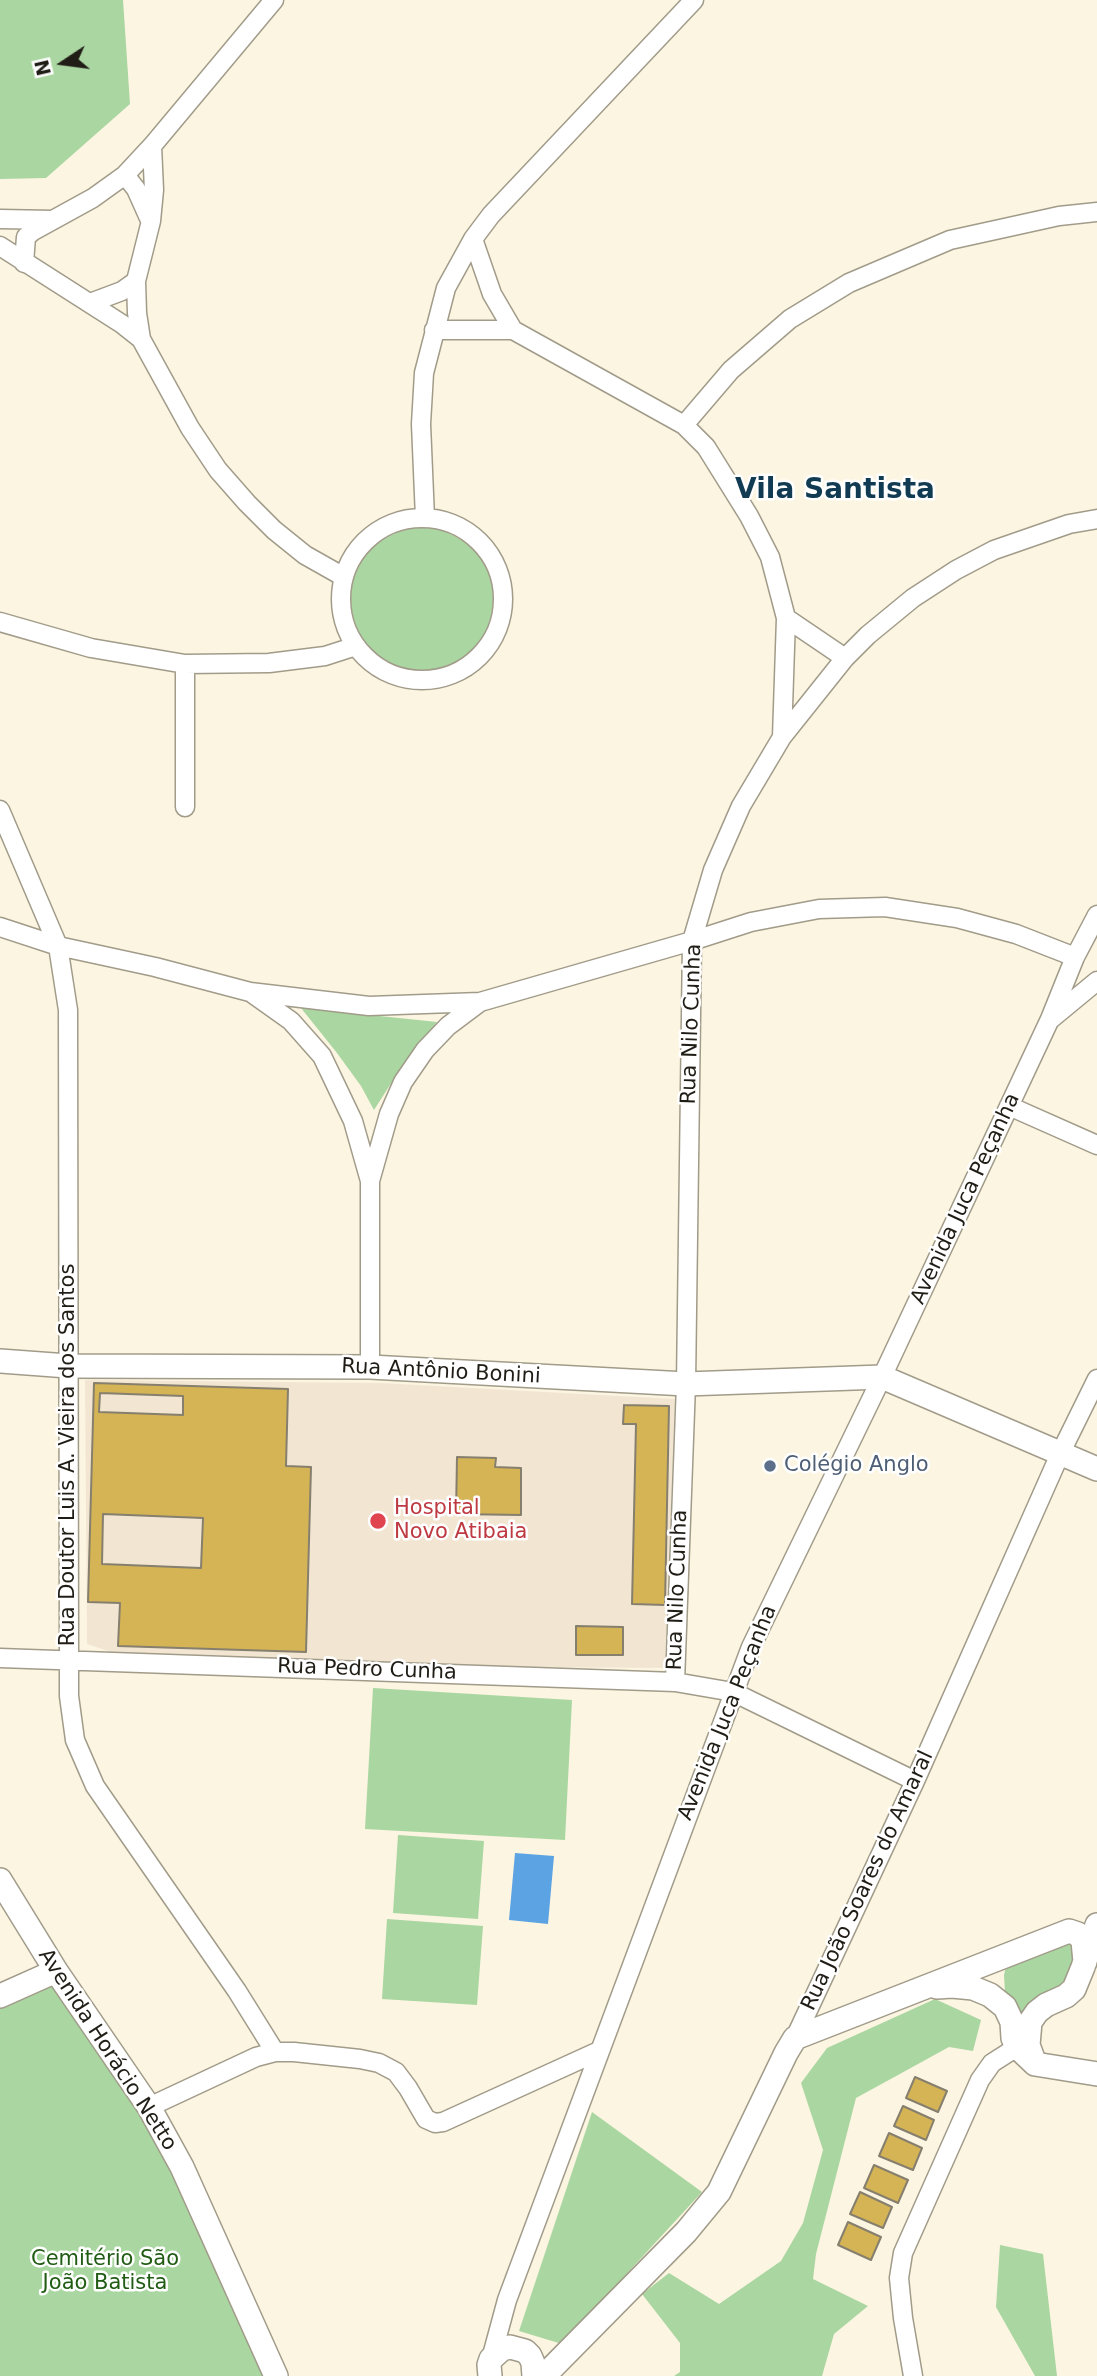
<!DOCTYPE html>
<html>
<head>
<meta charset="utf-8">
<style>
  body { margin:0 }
  #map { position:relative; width:1097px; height:2376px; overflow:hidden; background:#fcf5e2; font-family:"DejaVu Sans",sans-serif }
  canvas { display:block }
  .north { position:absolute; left:28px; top:28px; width:70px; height:70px; -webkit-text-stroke:5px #fff; paint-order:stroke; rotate:257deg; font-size:19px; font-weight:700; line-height:28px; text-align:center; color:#201d16 }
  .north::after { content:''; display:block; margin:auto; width:24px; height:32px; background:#201d16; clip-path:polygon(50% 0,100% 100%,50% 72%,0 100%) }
</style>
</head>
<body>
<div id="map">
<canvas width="1097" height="2376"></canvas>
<div class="north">N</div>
</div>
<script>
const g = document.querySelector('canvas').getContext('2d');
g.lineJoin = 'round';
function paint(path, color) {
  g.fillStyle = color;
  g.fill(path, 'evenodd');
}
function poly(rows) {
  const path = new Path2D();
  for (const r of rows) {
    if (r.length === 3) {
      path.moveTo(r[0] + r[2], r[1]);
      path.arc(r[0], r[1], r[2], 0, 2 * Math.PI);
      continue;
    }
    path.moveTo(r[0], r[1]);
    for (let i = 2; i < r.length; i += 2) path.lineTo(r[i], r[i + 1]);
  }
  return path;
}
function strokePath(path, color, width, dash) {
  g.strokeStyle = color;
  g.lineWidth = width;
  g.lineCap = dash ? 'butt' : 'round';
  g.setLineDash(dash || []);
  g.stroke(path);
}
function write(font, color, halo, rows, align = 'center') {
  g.font = font + ' "DejaVu Sans",sans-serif';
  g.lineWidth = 5;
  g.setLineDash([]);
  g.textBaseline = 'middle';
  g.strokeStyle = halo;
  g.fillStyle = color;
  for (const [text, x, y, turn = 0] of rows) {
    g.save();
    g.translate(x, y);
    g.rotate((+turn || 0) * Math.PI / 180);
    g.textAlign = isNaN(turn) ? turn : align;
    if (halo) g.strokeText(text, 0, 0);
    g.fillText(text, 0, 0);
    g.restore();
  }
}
const medical = poly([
  [85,1380,380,1383,675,1399,665,1668,372,1666,111,1652,87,1644]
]);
const green = poly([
  [0,0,123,0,130,104,46,178,0,179],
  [422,599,71],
  [301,1008,399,1018,437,1022,397,1074,374,1110,361,1086,337,1053],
  [373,1688,572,1700,565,1840,365,1829],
  [398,1835,484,1841,478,1919,393,1913],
  [387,1919,483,1926,477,2005,382,1999],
  [1071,1936,1078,1978,1025,2013,1014,2011,1005,1993,1004,1975,1006,1966],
  [52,1984,140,2109,173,2170,263,2376,0,2376,0,2007],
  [935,1999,981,2020,973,2051,949,2047,856,2098,816,2254,813,2279,868,2306,834,2334,822,2376,674,2376,680,2372,680,2343,642,2294,669,2273,719,2304,781,2261,803,2223,823,2150,801,2083,827,2048],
  [592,2112,702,2192,562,2344,519,2331],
  [1000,2245,1043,2254,1057,2376,1035,2376,996,2307]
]);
const water = poly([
  [515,1853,554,1856,548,1924,509,1920]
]);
const building = poly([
  [94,1383,288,1389,286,1466,311,1467,306,1652,118,1646,120,1603,88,1602,94,1383],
  [100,1393,183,1396,183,1415,99,1412,100,1393],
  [624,1405,669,1406,665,1605,632,1604,636,1424,623,1424,624,1405],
  [457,1457,496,1458,495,1467,521,1468,521,1515,456,1514,457,1457],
  [103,1514,203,1518,201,1568,102,1564,103,1514],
  [576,1626,623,1627,623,1655,576,1655,576,1626],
  [915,2077,947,2091,938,2112,906,2098,915,2077],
  [903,2106,934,2120,926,2140,894,2126,903,2106],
  [889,2133,922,2148,913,2170,879,2156,889,2133],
  [874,2165,908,2180,898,2203,864,2188,874,2165],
  [860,2192,892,2207,883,2228,850,2214,860,2192],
  [848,2222,881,2237,871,2260,838,2245,848,2222]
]);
const minor = poly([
  [152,146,154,190,151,221,136,281,137,313,141,339,190,428,218,470,247,503,274,530,305,555,344,577],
  [125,175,136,189,149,218],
  [0,219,53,220,93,198,125,175,152,146,274,0],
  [473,239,492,294,513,330],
  [0,246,122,324,141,339],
  [24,263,26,237,33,231,53,220],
  [90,303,122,291,136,281],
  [434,330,513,330,684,425,706,447,749,516,770,557,786,618,782,737],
  [684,425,731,370,790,319,849,283,950,240,1059,216,1097,212],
  [425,518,421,424,424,373,446,288,473,239,491,215,694,0],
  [422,599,81],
  [786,618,845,658],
  [0,622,91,648,185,664,269,663,325,656,356,646],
  [185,807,185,664],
  [0,810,58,946,68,1010,69,1659,69,1696,75,1740,95,1786,237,1991,275,2052],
  [0,927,58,946,155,967,250,992,369,1006,480,1002,692,941,751,922,819,909,885,907,957,918,1016,934,1075,957],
  [253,994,291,1021,322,1056,353,1121,370,1181],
  [1051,1019,1097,981],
  [1009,1106,1097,1145],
  [370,1367,370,1181,389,1114,403,1082,425,1050,448,1026,480,1002],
  [0,1658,675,1682,733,1692,915,1781],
  [675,1682,686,1384,692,941,713,870,741,806,782,737,845,658,868,635,913,598,956,570,994,550,1069,524,1097,519],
  [795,2038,915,1781,1060,1454,1097,1379],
  [149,2107,256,2057,275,2052,294,2052,360,2059,379,2063,396,2072,408,2088,426,2119,435,2123,443,2122,599,2051],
  [491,2359,507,2300,751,1647,882,1377,1050,1019,1075,957,1097,915],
  [913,2376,903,2318,899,2278,903,2253,980,2080,992,2063,1017,2047]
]);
const major = poly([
  [0,1361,68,1366,370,1367,686,1384,882,1377,1097,1469],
  [0,1880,56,1971,149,2107,182,2167,276,2376],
  [937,1987,952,1986,973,1988,990,1995,1005,2007,1012,2022,1013,2038,1017,2047,1035,2064],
  [0,1996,56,1971],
  [1034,2061,1028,2045,1030,2022,1037,2012,1046,2005,1066,1996,1074,1989,1083,1967,1097,1925],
  [1035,2064,1097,2074],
  [490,2376,489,2365,491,2359,502,2349,510,2347,525,2351,530,2356,533,2363,534,2376],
  [544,2376,686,2232,719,2192,786,2053,795,2038,1069,1931,1078,1934,1083,1941,1085,1962]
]);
const markers = [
  [770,1466,7,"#5c6f8a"],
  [378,1521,9,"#e0444e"]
];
const streetNames = [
  ["Rua Nilo Cunha",692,1024,-88],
  ["Avenida Juca Peçanha",966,1199,-65],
  ["Rua Antônio Bonini",441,1372,3],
  ["Rua Doutor Luis A. Vieira dos Santos",69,1455,-90],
  ["Rua Nilo Cunha",678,1590,-88],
  ["Rua Pedro Cunha",367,1670,2],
  ["Avenida Juca Peçanha",728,1713,-68],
  ["Rua João Soares do Amaral",868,1881,-65],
  ["Avenida Horácio Netto",107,2050,57]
];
const serviceNames = [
  ["Colégio Anglo",784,1466]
];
const healthNames = [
  ["Hospital",394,1509],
  ["Novo Atibaia",394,1533]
];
const parkNames = [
  ["Cemitério São",105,2260],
  ["João Batista",105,2284]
];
const districtNames = [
  ["Vila Santista",835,491]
];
paint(medical, '#f2e6d2');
paint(green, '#aad6a1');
paint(water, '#5ca3e4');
paint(building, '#d5b455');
strokePath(building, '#867f6e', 2);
strokePath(minor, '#a19b89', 21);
strokePath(major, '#a19b89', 26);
strokePath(minor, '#fff', 18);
strokePath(major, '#fff', 23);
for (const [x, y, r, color] of markers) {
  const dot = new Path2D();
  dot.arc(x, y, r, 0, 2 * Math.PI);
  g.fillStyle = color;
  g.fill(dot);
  strokePath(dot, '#fff', 2.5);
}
write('21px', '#201d16', '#fff', streetNames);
write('21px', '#4e5e75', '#fff', serviceNames, 'left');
write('21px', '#be3a42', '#fff', healthNames, 'left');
write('21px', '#215c14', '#fff', parkNames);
write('bold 28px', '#113b52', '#fff', districtNames);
</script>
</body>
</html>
